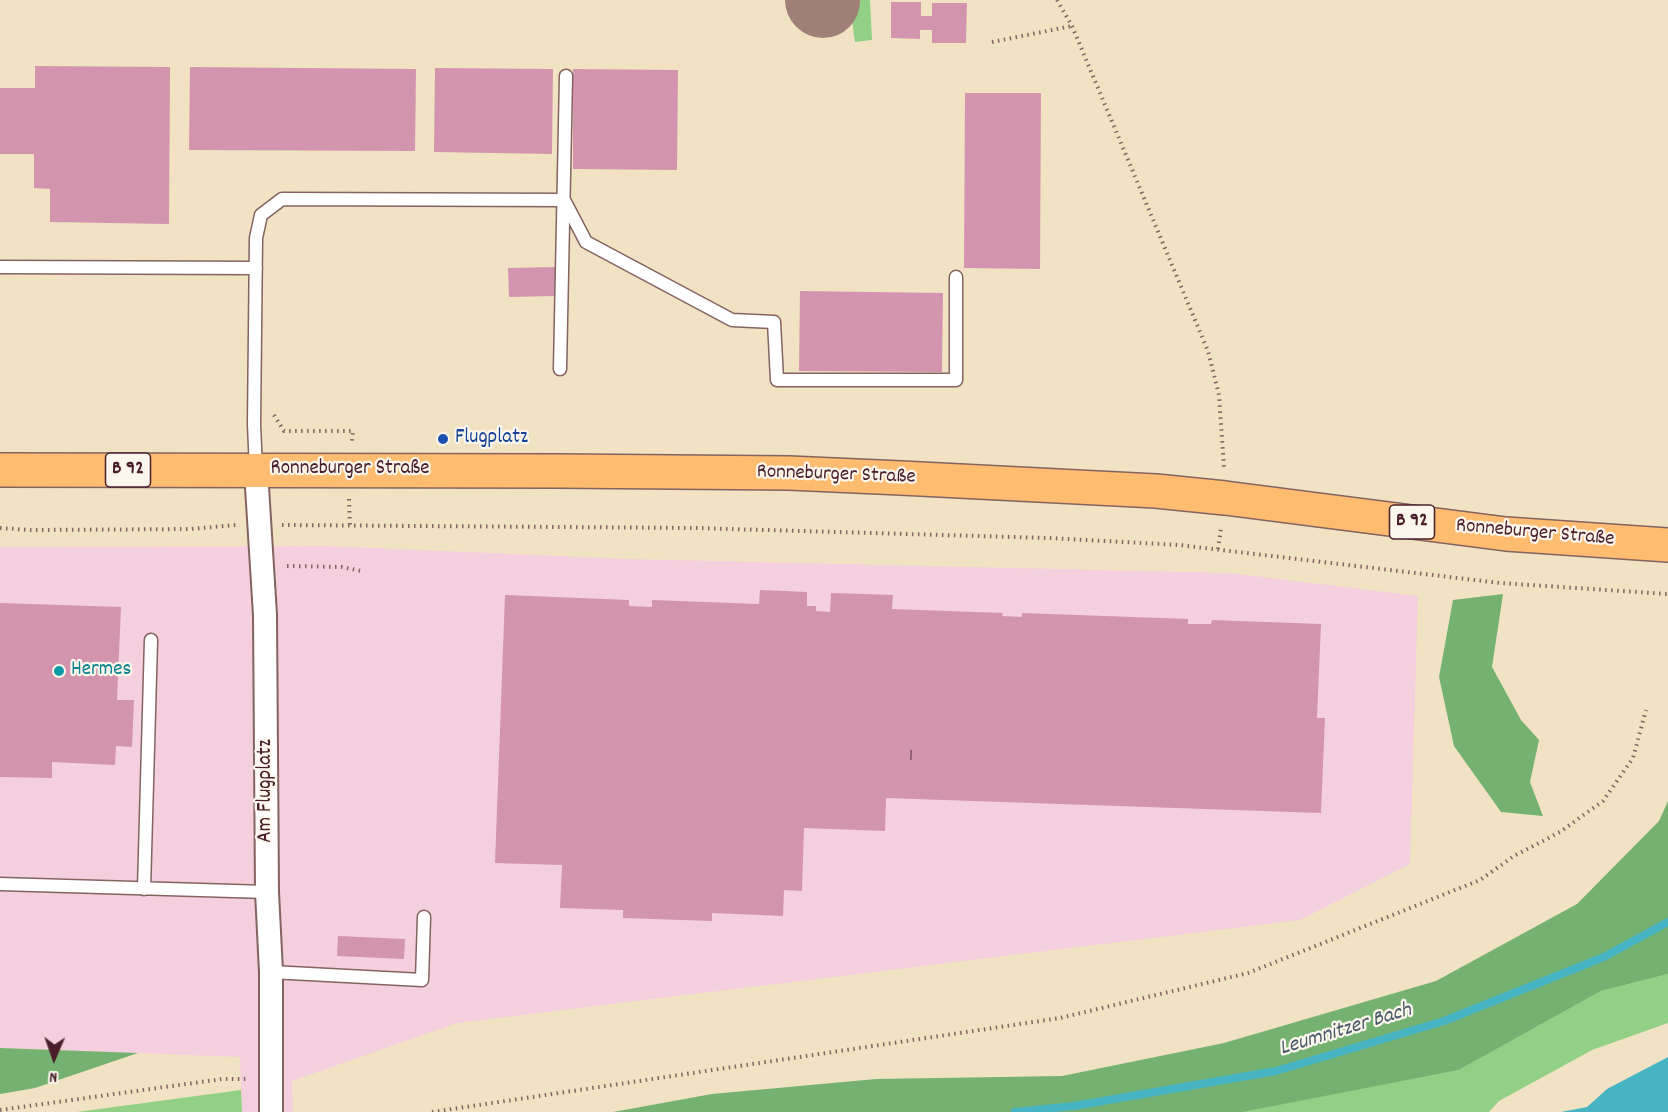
<!DOCTYPE html>
<html>
<head>
<meta charset="utf-8">
<style>
  body { margin:0 }
  #map { position:relative; width:1668px; height:1112px; overflow:hidden; background:#f1e2c4; font-family:Dekko,sans-serif }
  canvas { display:block }
  .north { position:absolute; left:24px; top:1028px; width:60px; height:60px; -webkit-text-stroke:4px #fbf7ec; paint-order:stroke; rotate:182deg; font-size:16px; font-weight:700; line-height:24px; text-align:center; color:#4a1f2b }
  .north::after { content:''; display:block; margin:auto; width:21px; height:27px; background:#4a1f2b; clip-path:polygon(50% 0,100% 100%,50% 72%,0 100%) }
</style>
</head>
<body>
<div id="map">
<canvas width="1668" height="1112"></canvas>
<div class="north">N</div>
</div>
<script>
const g = document.querySelector('canvas').getContext('2d');
g.lineJoin = 'round';
function paint(path, color) {
  g.fillStyle = color;
  g.fill(path, 'evenodd');
}
function poly(rows) {
  const path = new Path2D();
  for (const r of rows) {
    path.moveTo(r[0], r[1]);
    for (let i = 2; i < r.length; i += 2) path.lineTo(r[i], r[i + 1]);
  }
  return path;
}
function strokePath(path, color, width, dash) {
  g.strokeStyle = color;
  g.lineWidth = width;
  g.lineCap = dash ? 'butt' : 'round';
  g.setLineDash(dash || []);
  g.stroke(path);
}
function write(font, color, halo, rows, align = 'center') {
  g.font = font + ' Dekko,sans-serif';
  g.lineWidth = 4.5;
  g.setLineDash([]);
  g.textBaseline = 'middle';
  g.strokeStyle = halo;
  g.fillStyle = color;
  for (const [text, x, y, turn = 0] of rows) {
    g.save();
    g.translate(x, y);
    g.rotate((+turn || 0) * Math.PI / 180);
    g.textAlign = isNaN(turn) ? turn : align;
    if (halo) g.strokeText(text, 0, 0);
    g.fillText(text, 0, 0);
    g.restore();
  }
}
const built = poly([
  [328,546,629,559,1230,573,1418,596,1410,864,1300,920,457,1023,292,1081,293,1112,242,1112,240,1057,0,1048,0,547]
]);
const green = poly([
  [849,0,870,0,872,40,855,42],
  [1668,974,1668,1023,1592,1050,1499,1101,1489,1112,1235,1112,1459,1070,1601,991],
  [241,1090,242,1112,77,1112]
]);
const forest = poly([
  [1503,594,1492,667,1521,720,1539,740,1530,782,1543,816,1501,812,1454,746,1439,677,1453,600],
  [1668,801,1668,974,1601,991,1459,1070,1242,1112,613,1112,712,1094,876,1079,1062,1076,1224,1043,1436,981,1577,904,1659,821],
  [0,1048,138,1053,35,1088,0,1094]
]);
const water = poly([
  [1668,1057,1668,1112,1561,1112,1587,1107,1607,1089]
]);
const stream = poly([
  [1015,1112,1074,1106,1276,1071,1444,1021,1604,957,1668,922]
]);
const taxiway = poly([
  [822,0,823,1]
]);
const building = poly([
  [891,2,921,2,921,16,932,16,932,3,967,3,966,43,932,43,932,30,920,30,920,39,891,38],
  [35,66,170,67,169,224,50,222,50,189,34,188,34,154,0,154,0,88,35,88],
  [190,67,416,69,415,151,189,150],
  [435,68,553,69,552,154,434,152],
  [573,69,678,70,677,170,573,169],
  [965,93,1041,93,1040,269,964,268],
  [555,267,555,296,509,297,508,268],
  [800,291,943,293,942,372,799,371],
  [760,590,807,592,807,606,816,606,816,611,830,612,831,593,893,595,892,609,1003,613,1002,616,1022,617,1022,613,1188,619,1188,624,1211,624,1212,620,1321,624,1317,718,1325,718,1321,813,886,798,885,831,804,828,802,891,784,890,783,916,712,913,712,921,623,918,623,910,560,908,562,865,495,863,505,595,629,600,629,606,652,607,652,600,759,604],
  [0,603,121,607,117,700,134,700,132,747,116,746,115,765,52,762,52,778,0,777],
  [338,936,405,939,404,959,337,956]
]);
const path = poly([
  [1057,0,1072,26,1208,351,1219,395,1224,467],
  [992,42,1072,26],
  [274,415,284,431,353,431,352,441],
  [349,499,350,526],
  [282,525,695,528,1049,538,1179,545,1500,583,1668,594],
  [0,528,31,530,190,529,236,525],
  [1218,549,1221,528],
  [287,566,342,567,361,571],
  [0,1110,222,1079,246,1079],
  [432,1112,1060,1018,1248,973,1480,880,1514,856,1560,832,1603,801,1633,758,1646,710]
]);
const service = poly([
  [0,267,256,268],
  [560,369,566,76],
  [256,470,254,424,256,238,261,215,282,199,564,200,586,242,732,320,774,322,777,380,956,380,956,277],
  [0,884,267,892],
  [144,889,151,640],
  [271,972,422,980,424,917]
]);
const minor = poly([
  [256,471,265,615,267,892,271,972,271,1112]
]);
const primary = poly([
  [0,470,559,471,789,473,901,478,1156,491,1225,498,1506,534,1668,545]
]);
const markers = [
  [443,439,6,"#1a4fb4"],
  [59,671,6,"#0f9aa8"]
];
const numberNames = [
  ["1",911,758]
];
const shields = [
  [128,470,45],
  [1412,522,45]
];
const shieldNames = [
  ["B 92",128,470],
  ["B 92",1412,522]
];
const transitNames = [
  ["Flugplatz",455,439]
];
const streetNames = [
  ["Ronneburger Straße",350,470],
  ["Ronneburger Straße",836,476,2],
  ["Ronneburger Straße",1535,534,5],
  ["Am Flugplatz",267,791,-90]
];
const cultureNames = [
  ["Hermes",71,671]
];
const waterNames = [
  ["Leumnitzer Bach",1346,1031,-17]
];
paint(built, '#f4cfdd');
paint(green, '#92d085');
paint(forest, '#75b272');
paint(water, '#47b4c4');
strokePath(stream, '#47b4c4', 8);
strokePath(taxiway, '#9e8078', 74);
paint(building, '#d395ad');
strokePath(service, '#846361', 15);
strokePath(minor, '#846361', 26);
strokePath(primary, '#846361', 36);
strokePath(path, '#846361', 4, [1.5, 4.5]);
strokePath(service, '#fff', 12);
strokePath(minor, '#fff', 22);
strokePath(primary, '#fdbc70', 33);
for (const [x, y, r, color] of markers) {
  const dot = new Path2D();
  dot.arc(x, y, r, 0, 2 * Math.PI);
  g.fillStyle = color;
  g.fill(dot);
  strokePath(dot, '#fbf7ec', 2);
}
write('18px', '#6c3c4c', null, numberNames);
for (const [x, y, w] of shields) {
  const box = new Path2D();
  box.roundRect(x - w / 2, y - 17, w, 34, 4.5);
  g.fillStyle = '#fbf7ec';
  g.fill(box);
  strokePath(box, '#4a1f2b', 1.5);
}
write('bold 20px', '#4a1f2b', null, shieldNames);
write('21px', '#164399', '#fbf7ec', transitNames, 'left');
write('21px', '#4a1f2b', '#fbf7ec', streetNames);
write('21px', '#0d838f', '#fbf7ec', cultureNames, 'left');
write('italic 22px', '#495b68', '#fbf7ec', waterNames);
</script>
</body>
</html>
